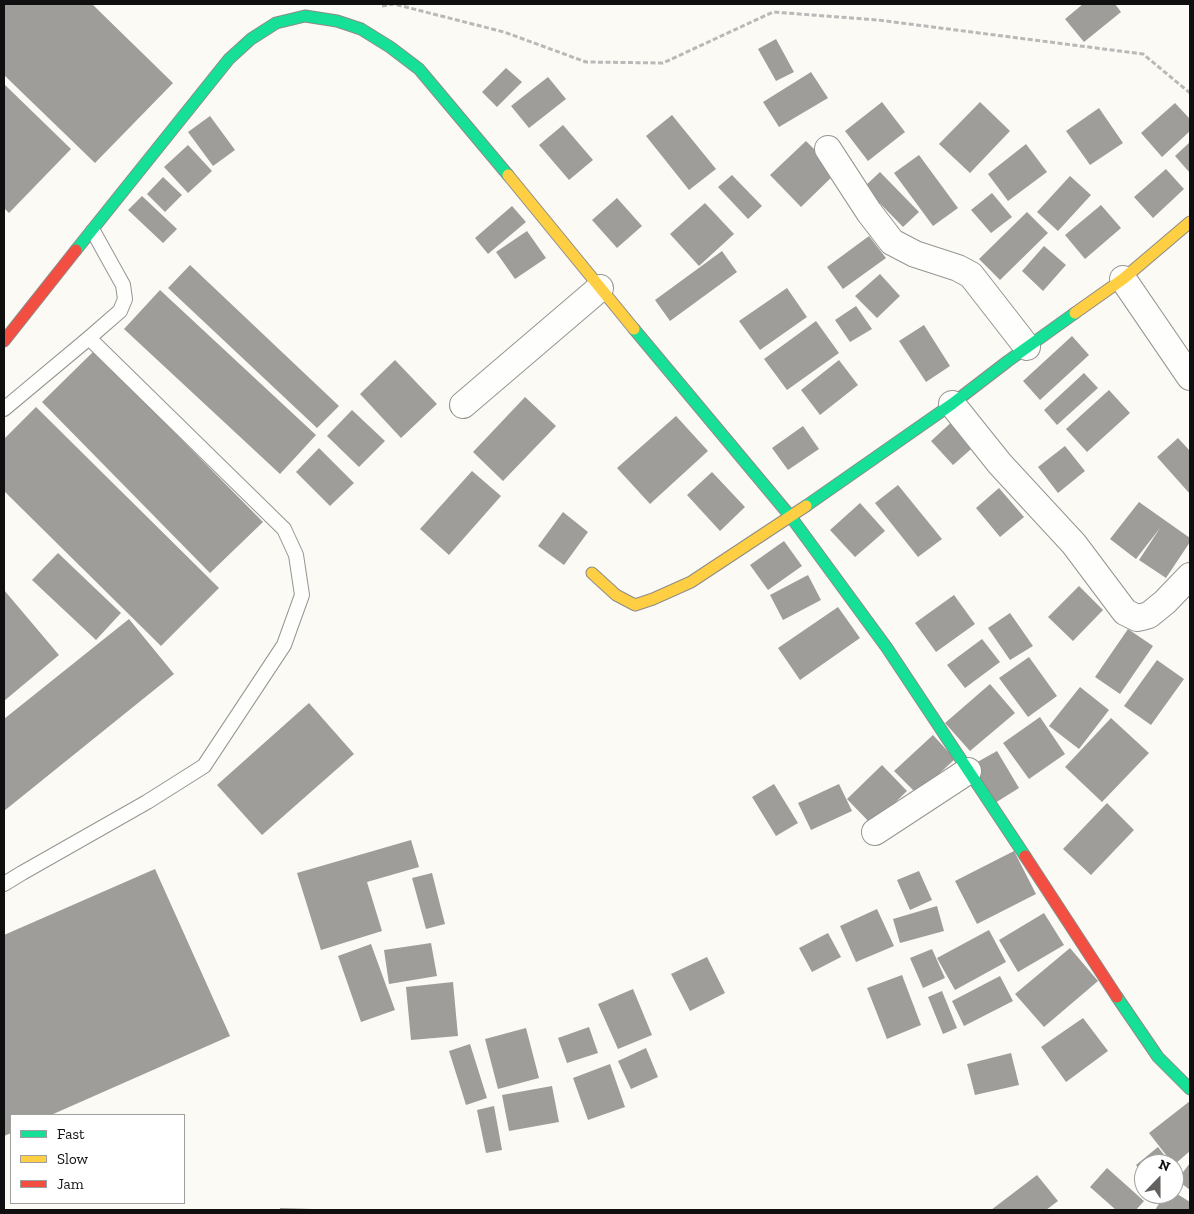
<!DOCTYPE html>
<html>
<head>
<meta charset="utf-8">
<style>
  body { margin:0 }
  #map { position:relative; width:1194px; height:1214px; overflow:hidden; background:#fbfaf4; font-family:"Zilla Slab",serif }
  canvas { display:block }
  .frame { position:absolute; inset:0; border:5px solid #0f0f0f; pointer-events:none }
  .legend { position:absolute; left:10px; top:1114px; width:175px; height:90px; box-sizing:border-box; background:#fff; border:1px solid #9f9f9f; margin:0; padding:6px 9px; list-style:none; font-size:15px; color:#0f0f0f }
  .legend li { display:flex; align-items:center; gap:10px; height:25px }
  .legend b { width:25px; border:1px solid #9f9f9f }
  .north { position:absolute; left:1134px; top:1154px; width:50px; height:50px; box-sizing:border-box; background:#fff; border:1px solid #9f9f9f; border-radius:50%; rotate:22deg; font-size:14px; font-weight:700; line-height:20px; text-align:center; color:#0f0f0f }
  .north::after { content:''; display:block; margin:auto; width:18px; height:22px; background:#62615f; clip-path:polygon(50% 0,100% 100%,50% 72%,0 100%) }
</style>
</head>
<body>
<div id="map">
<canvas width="1194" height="1214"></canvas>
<div class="frame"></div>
<ul class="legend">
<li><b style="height:6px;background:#16e098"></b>Fast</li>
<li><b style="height:6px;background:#ffcf43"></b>Slow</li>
<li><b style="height:6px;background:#f24e42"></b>Jam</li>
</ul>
<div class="north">N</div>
</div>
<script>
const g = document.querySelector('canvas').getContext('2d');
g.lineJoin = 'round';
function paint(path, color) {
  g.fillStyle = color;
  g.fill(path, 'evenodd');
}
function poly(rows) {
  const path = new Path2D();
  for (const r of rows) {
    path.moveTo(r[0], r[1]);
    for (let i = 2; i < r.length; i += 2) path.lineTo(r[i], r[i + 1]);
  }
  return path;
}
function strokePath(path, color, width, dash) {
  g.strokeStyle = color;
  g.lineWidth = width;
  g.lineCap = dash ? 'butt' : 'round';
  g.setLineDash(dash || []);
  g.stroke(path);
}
const building = poly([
  [4,4,92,4,173,83,95,163,4,75],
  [1083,4,1115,4,1121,12,1084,42,1065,19],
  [776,39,794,72,776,81,758,49],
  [506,68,522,82,497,107,482,92],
  [811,72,828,98,779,127,763,102],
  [548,77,566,99,529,128,511,106],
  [4,84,71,149,9,213,4,208],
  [882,102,905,132,868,161,845,131],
  [980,102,1010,131,970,173,939,144],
  [1175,103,1190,119,1190,131,1162,157,1141,133],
  [1099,108,1123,143,1090,165,1066,131],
  [672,115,716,169,689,190,646,136],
  [210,116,235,150,213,166,188,132],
  [563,125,593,160,569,180,539,145],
  [806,141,837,172,801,207,770,175],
  [1190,142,1190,173,1175,156],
  [1026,144,1047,172,1008,201,988,174],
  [188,145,212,171,188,193,164,167],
  [919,155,958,208,933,226,894,173],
  [1166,169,1184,189,1153,218,1134,197],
  [880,172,919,212,903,227,864,187],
  [732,175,762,206,748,219,718,187],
  [1070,176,1091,195,1058,231,1037,212],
  [163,177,182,195,165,212,147,194],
  [992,193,1012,217,991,233,971,210],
  [142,196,177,229,163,243,128,210],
  [617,198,642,226,617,248,592,220],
  [705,203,734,234,699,266,670,234],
  [1101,205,1121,228,1085,259,1065,235],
  [512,206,526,222,488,254,475,238],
  [1027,212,1048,233,1000,280,979,259],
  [527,231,546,258,515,279,496,252],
  [869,236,886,258,843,289,827,267],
  [1044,246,1066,265,1043,291,1022,271],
  [722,251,737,272,670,321,655,300],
  [190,265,339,406,317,428,168,288],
  [880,274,900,296,877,318,855,296],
  [787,288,807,317,760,350,739,321],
  [160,290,316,435,280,474,124,329],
  [856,306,872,329,850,342,835,320],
  [816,321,839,353,787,390,764,359],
  [924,325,950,366,926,382,899,341],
  [1072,336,1089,355,1040,400,1023,381],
  [94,351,263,522,210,573,42,402],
  [395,360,437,404,401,438,360,394],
  [839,360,858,385,820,415,801,390],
  [1084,373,1098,388,1057,425,1044,410],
  [1109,390,1130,413,1087,452,1066,429],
  [525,397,556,426,503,481,473,452],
  [36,407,219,588,161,646,4,491,4,439],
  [352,410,385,441,359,467,327,436],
  [676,416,708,451,650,504,617,468],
  [956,418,978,443,953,465,931,441],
  [803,426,819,449,788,470,772,448],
  [1178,438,1190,451,1190,494,1157,457],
  [1065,446,1085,471,1058,493,1038,467],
  [319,448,354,483,330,506,296,472],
  [472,471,501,496,449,555,420,529],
  [712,472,745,507,720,531,687,495],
  [898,485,942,539,918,557,875,503],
  [999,488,1024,517,1000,537,976,508],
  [1139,502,1190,538,1190,542,1166,578,1139,560,1160,528,1136,559,1110,539],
  [860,503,885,531,855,557,830,530],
  [563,512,588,532,564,565,538,546],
  [784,541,802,566,768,590,750,565],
  [58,553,121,613,96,640,32,580],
  [808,575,821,600,783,620,770,595],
  [1079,586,1103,610,1073,641,1048,617],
  [4,590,59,655,4,701],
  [954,595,975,624,936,652,915,623],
  [838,607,860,638,800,680,778,648],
  [1010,613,1033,646,1010,660,988,628],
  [129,619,174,674,4,811,4,719],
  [1128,629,1153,646,1120,694,1095,677],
  [982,639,1000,662,965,688,947,665],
  [1029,657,1057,696,1028,717,999,678],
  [1157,660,1184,679,1151,725,1124,706],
  [990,684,1015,713,970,751,945,723],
  [1080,687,1109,710,1079,749,1049,726],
  [309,703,354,754,262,835,217,785],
  [1040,717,1065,754,1029,779,1003,743],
  [1111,718,1149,753,1102,802,1065,767],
  [933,735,955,759,917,794,894,771],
  [997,751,1019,788,995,803,972,765],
  [882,765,907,791,872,825,847,799],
  [774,784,798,823,776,836,752,797],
  [839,784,852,811,811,830,798,803],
  [1107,803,1134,830,1091,875,1063,849],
  [411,840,419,867,367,882,382,931,321,950,297,873],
  [1014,851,1036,894,977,924,955,881],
  [155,869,230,1036,51,1115,11,1115,11,1133,4,1136,4,935],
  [919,871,932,900,910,910,897,880],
  [432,873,445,924,426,929,412,878],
  [937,906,944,931,900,943,893,919],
  [877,909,894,946,856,962,840,926],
  [1044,913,1064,945,1018,972,999,940],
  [989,930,1006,962,955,990,937,958],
  [828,933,841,957,812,972,799,948],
  [431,943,437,976,389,984,384,950],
  [371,944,395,1010,361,1022,338,956],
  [1070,948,1098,981,1044,1027,1015,994],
  [932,949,945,978,923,988,910,958],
  [707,957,725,993,690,1011,671,974],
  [902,975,921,1025,887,1039,867,988],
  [1000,976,1013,1001,964,1026,952,1001],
  [453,982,458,1036,411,1040,406,987],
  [633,989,652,1035,618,1049,598,1004],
  [942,991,957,1028,943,1034,928,997],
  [1083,1018,1108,1051,1066,1082,1041,1047],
  [589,1027,598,1053,567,1063,558,1038],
  [526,1028,539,1078,498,1089,485,1039],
  [470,1044,487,1098,466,1105,449,1051],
  [646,1048,658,1077,631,1089,618,1061],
  [1011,1053,1019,1085,975,1095,967,1064],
  [610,1064,625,1107,588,1120,573,1078],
  [552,1086,559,1122,509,1131,502,1095],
  [1190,1101,1190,1151,1175,1164,1173,1164,1149,1133],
  [494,1106,502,1150,486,1153,477,1110],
  [1158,1147,1171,1164,1144,1164,1144,1175,1136,1165],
  [1190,1163,1190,1190,1177,1180],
  [1107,1168,1144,1201,1136,1210,1116,1210,1090,1187],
  [1037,1175,1058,1201,1046,1210,991,1210],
  [1174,1192,1190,1202,1190,1210,1155,1210,1165,1194,1174,1194],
  [280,1208,313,1209,313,1210,280,1210]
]);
const path = poly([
  [382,6,394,4,504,32,586,62,663,63,773,12,878,20,1143,54,1190,93]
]);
const lane = poly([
  [4,409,89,338,120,311,125,299,123,285,93,231],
  [4,884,22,873,147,802,204,766,284,645,302,595,296,555,284,529,89,338]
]);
const street = poly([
  [828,149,869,212,892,242,915,254,958,268,971,275,1027,347],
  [1123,279,1190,377],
  [952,404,1000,464,1074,544,1125,612,1137,618,1142,617,1149,615,1165,602,1190,576],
  [463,405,600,288],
  [875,832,968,771]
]);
const fast = poly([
  [76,250,229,59,251,39,276,23,305,16,337,21,361,29,390,47,419,69,508,175],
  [634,329,791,517,887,648,1025,856],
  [806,506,952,404,1008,361,1075,313],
  [1117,997,1158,1057,1190,1089]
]);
const slow = poly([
  [508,175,634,329],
  [1075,313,1123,279,1190,222],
  [592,573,616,595,635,605,653,599,691,582,806,506]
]);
const jam = poly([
  [4,341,76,250],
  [1025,856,1117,997]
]);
paint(building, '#9f9d9a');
strokePath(lane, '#959592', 16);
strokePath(street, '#959592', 28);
strokePath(fast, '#8c8b89', 13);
strokePath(slow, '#8c8b89', 13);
strokePath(jam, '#8c8b89', 13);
strokePath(path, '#b9b9b8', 3, [5, 2.5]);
strokePath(lane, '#fefefd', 14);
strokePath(street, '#fefefd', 26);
strokePath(fast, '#16e098', 11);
strokePath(slow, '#ffcf43', 11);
strokePath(jam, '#f24e42', 11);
</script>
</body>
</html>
